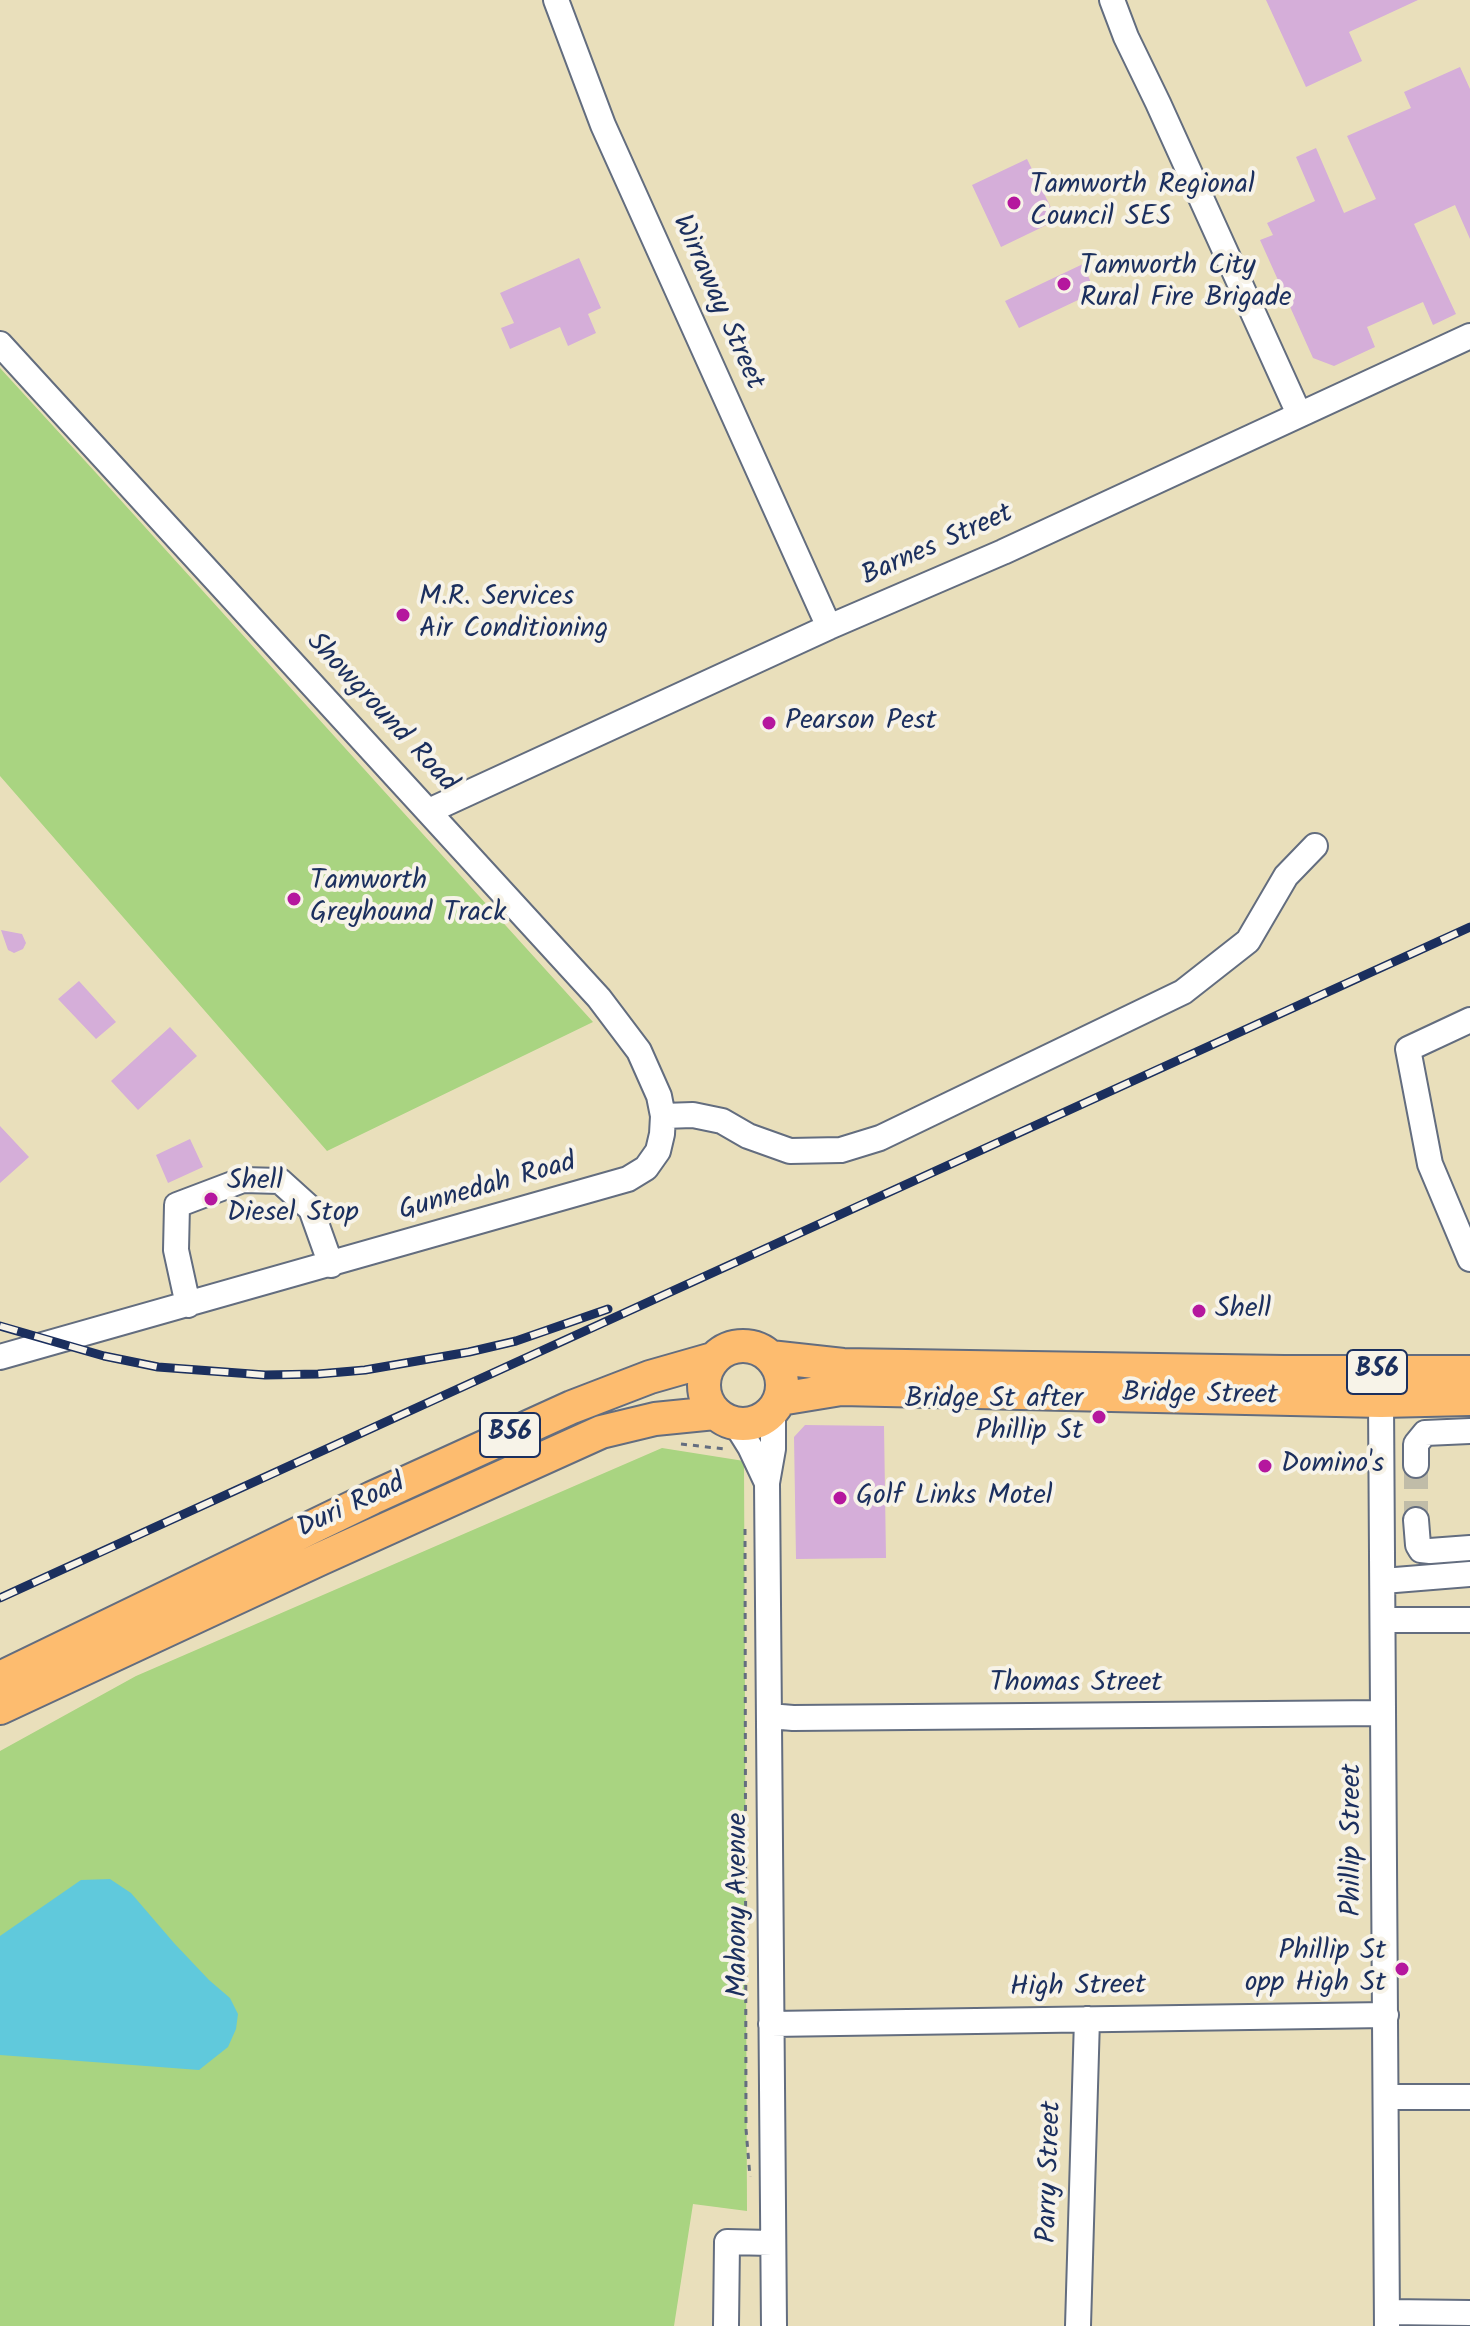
<!DOCTYPE html>
<html>
<head>
<meta charset="utf-8">
<style>
  body { margin:0 }
  canvas { display:block; background:#e9dfbb }
</style>
</head>
<body>
<canvas width="1470" height="2326"></canvas>
<script>
const g = document.querySelector('canvas').getContext('2d');
g.lineJoin = 'round';
function paint(path, color) {
  g.fillStyle = color;
  g.fill(path, 'evenodd');
}
function poly(rows) {
  const path = new Path2D();
  for (const r of rows) {
    if (r.length === 3) {
      path.moveTo(r[0] + r[2], r[1]);
      path.arc(r[0], r[1], r[2], 0, 2 * Math.PI);
      continue;
    }
    path.moveTo(r[0], r[1]);
    for (let i = 2; i < r.length; i += 2) path.lineTo(r[i], r[i + 1]);
  }
  return path;
}
function strokePath(path, color, width, dash) {
  g.strokeStyle = color;
  g.lineWidth = width;
  g.lineCap = dash ? 'butt' : 'round';
  g.setLineDash(dash || []);
  g.stroke(path);
}
function write(font, color, halo, rows, align = 'center') {
  g.font = font + ' Kalam,sans-serif';
  g.lineWidth = 8;
  g.setLineDash([]);
  g.textBaseline = 'middle';
  g.strokeStyle = halo;
  g.fillStyle = color;
  for (const [text, x, y, turn = 0] of rows) {
    g.save();
    g.translate(x, y);
    g.rotate((+turn || 0) * Math.PI / 180);
    g.textAlign = isNaN(turn) ? turn : align;
    if (halo) g.strokeText(text, 0, 0);
    g.fillText(text, 0, 0);
    g.restore();
  }
}
const green = poly([
  [0,368,97,474,593,1022,327,1151,0,776],
  [662,1448,744,1461,747,2211,693,2204,674,2326,0,2326,0,1751,136,1676]
]);
const water = poly([
  [110,1879,131,1893,174,1943,209,1980,230,1998,238,2014,236,2029,228,2047,199,2070,0,2055,0,1936,81,1880]
]);
const building = poly([
  [1266,0,1418,0,1349,32,1362,61,1306,87],
  [1460,67,1470,89,1470,239,1455,205,1414,224,1456,314,1433,325,1423,302,1367,327,1375,347,1334,366,1313,358,1260,240,1273,235,1267,223,1315,201,1296,157,1316,148,1344,213,1376,199,1347,136,1411,108,1404,92],
  [1027,159,1057,220,1001,247,972,185],
  [579,258,601,308,588,314,596,333,568,346,560,327,510,349,501,328,514,323,500,293],
  [1083,264,1095,292,1019,328,1005,301],
  [1,930,22,934,26,943,23,949,14,953,8,950],
  [79,981,116,1022,96,1039,58,999],
  [170,1027,197,1056,138,1110,111,1081],
  [0,1126,29,1157,0,1183],
  [190,1139,203,1167,168,1183,156,1155],
  [805,1425,884,1426,886,1558,796,1559,794,1437]
]);
const minorTunnel = poly([
  [1416,1465,1416,1520]
]);
const path = poly([
  [681,1444,725,1449],
  [745,1529,746,2129,750,2177]
]);
const minor = poly([
  [556,0,603,125,829,627],
  [1112,0,1126,37,1158,103,1299,414],
  [0,344,599,998,639,1051,659,1096,663,1116,662,1134,658,1151,646,1168,628,1179,0,1357],
  [429,811,829,627,1003,552,1470,336],
  [1470,1020,1408,1049,1430,1164,1470,1259],
  [663,1116,693,1115,722,1121,748,1136,790,1151,841,1150,880,1138,1183,992,1248,941,1286,876,1315,846],
  [188,1305,176,1250,177,1205,243,1180,280,1181,311,1209,331,1265],
  [1381,1401,1387,2326],
  [773,1411,773,1449,767,1483,774,2326],
  [735,1423,750,1447,767,1483],
  [1416,1465,1416,1444,1425,1433,1470,1431],
  [1416,1520,1418,1545,1421,1550,1430,1551,1470,1548],
  [1383,1581,1470,1574],
  [1384,1620,1470,1620],
  [769,1716,793,1718,1383,1713],
  [771,2024,1386,2015],
  [1387,2097,1470,2097],
  [1388,2312,1470,2313],
  [726,2326,727,2242,772,2243],
  [1078,2326,1087,2019]
]);
const major = poly([
  [743,1385,39],
  [770,1357,843,1365,1284,1372,1470,1372],
  [780,1399,841,1389,1381,1401,1470,1399],
  [0,1678,372,1498,572,1407,650,1377,713,1359],
  [0,1708,320,1559,601,1432,655,1419,715,1413]
]);
const rail = poly([
  [0,1326,104,1356,158,1367,265,1375,318,1374,365,1370,469,1352,516,1341,608,1309],
  [0,1598,1470,927]
]);
const markers = [
  [1014,203,8,"#b5179e"],
  [1064,284,8,"#b5179e"],
  [403,615,8,"#b5179e"],
  [769,723,8,"#b5179e"],
  [294,899,8,"#b5179e"],
  [211,1199,8,"#b5179e"],
  [1199,1311,8,"#b5179e"],
  [1099,1417,8,"#b5179e"],
  [1265,1466,8,"#b5179e"],
  [840,1498,8,"#b5179e"],
  [1402,1969,8,"#b5179e"]
];
const shields = [
  [1377,1372,60],
  [510,1435,60]
];
const shieldNames = [
  ["B56",1377,1372],
  ["B56",510,1435]
];
const poiNames = [
  ["Tamworth Regional",1030,187],
  ["Council SES",1030,219],
  ["Tamworth City",1080,268],
  ["Rural Fire Brigade",1080,300],
  ["M.R. Services",419,599],
  ["Air Conditioning",419,631],
  ["Pearson Pest",785,723],
  ["Tamworth",310,883],
  ["Greyhound Track",310,915],
  ["Shell",227,1183],
  ["Diesel Stop",227,1215],
  ["Shell",1215,1311],
  ["Bridge St after",1083,1401,"right"],
  ["Phillip St",1083,1433,"right"],
  ["Domino's",1281,1466],
  ["Golf Links Motel",856,1498],
  ["Phillip St",1386,1953,"right"],
  ["opp High St",1386,1985,"right"]
];
const streetNames = [
  ["Wirraway Street",716,303,66],
  ["Barnes Street",938,547,-24],
  ["Showground Road",380,714,47],
  ["Gunnedah Road",488,1189,-16],
  ["Bridge Street",1200,1397,1],
  ["Duri Road",352,1508,-25],
  ["Thomas Street",1076,1685],
  ["Phillip Street",1354,1840,-90],
  ["Mahony Avenue",740,1905,-90],
  ["High Street",1078,1989,-1],
  ["Parry Street",1052,2172,-88]
];
paint(green, '#a9d481');
paint(water, '#60c9dc');
paint(building, '#d5aed9');
strokePath(minorTunnel, '#c0bca8', 24, [24, 12]);
strokePath(minor, '#636d7f', 28);
strokePath(major, '#636d7f', 36);
strokePath(path, '#636d7f', 3, [6, 6]);
strokePath(minor, '#fff', 24);
strokePath(major, '#fdbc6f', 32);
strokePath(rail, '#1b2f5e', 9);
strokePath(rail, '#f7f3e8', 6, [18]);
for (const [x, y, r, color] of markers) {
  const dot = new Path2D();
  dot.arc(x, y, r, 0, 2 * Math.PI);
  g.fillStyle = color;
  g.fill(dot);
  strokePath(dot, '#f7f3e8', 3);
}
for (const [x, y, w] of shields) {
  const box = new Path2D();
  box.roundRect(x - w / 2, y - 22, w, 44, 6);
  g.fillStyle = '#f7f3e8';
  g.fill(box);
  strokePath(box, '#1b2f5e', 2);
}
write('bold 26px', '#1b2f5e', null, shieldNames);
write('28px', '#1b2f5e', '#f7f3e8', poiNames, 'left');
write('28px', '#1b2f5e', '#f7f3e8', streetNames);
</script>
</body>
</html>
